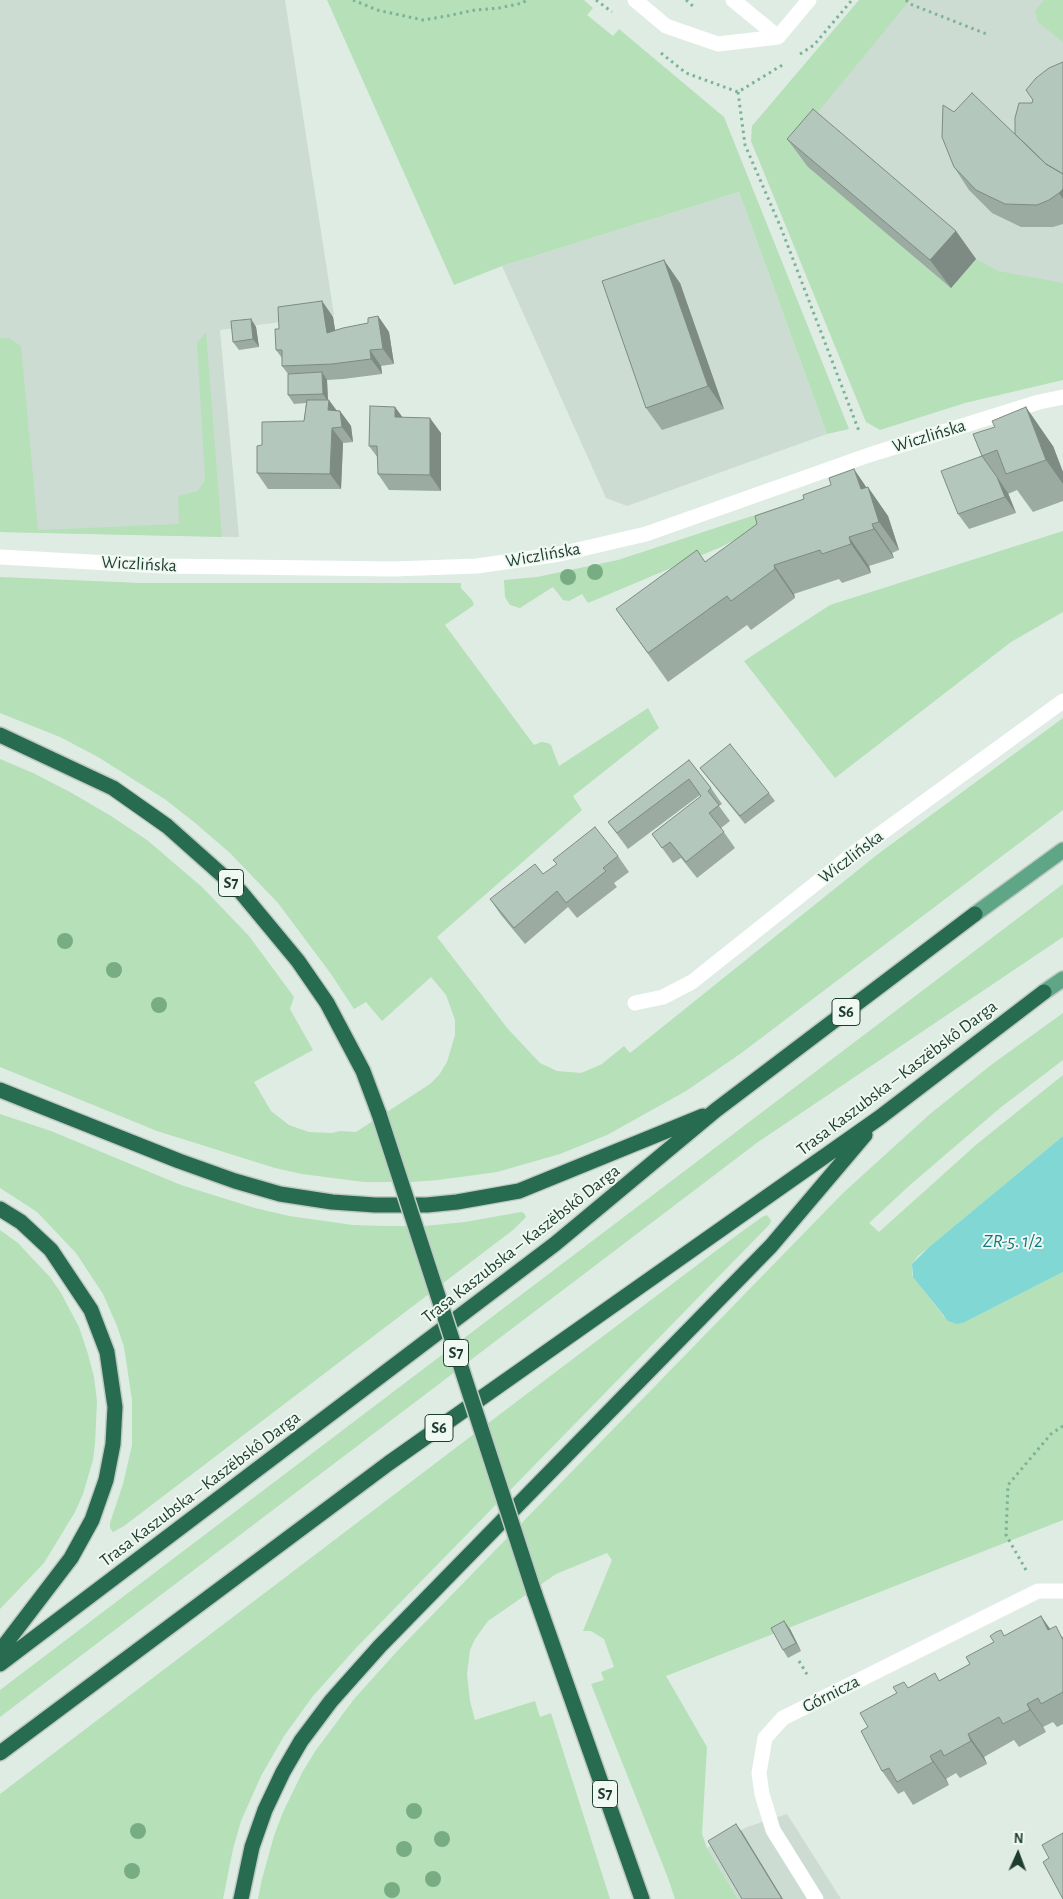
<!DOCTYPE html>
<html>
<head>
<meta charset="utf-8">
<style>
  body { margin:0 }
  #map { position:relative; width:1063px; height:1899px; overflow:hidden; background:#dfece3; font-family:"Alegreya Sans",sans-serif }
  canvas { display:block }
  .north { position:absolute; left:993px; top:1829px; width:50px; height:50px; -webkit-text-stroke:4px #eff8f2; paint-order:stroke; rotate:2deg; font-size:14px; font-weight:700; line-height:20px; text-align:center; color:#1e3d2f }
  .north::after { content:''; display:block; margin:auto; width:18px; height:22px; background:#1e3d2f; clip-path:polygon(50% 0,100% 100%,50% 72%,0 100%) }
</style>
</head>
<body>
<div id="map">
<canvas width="1063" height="1899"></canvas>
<div class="north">N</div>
</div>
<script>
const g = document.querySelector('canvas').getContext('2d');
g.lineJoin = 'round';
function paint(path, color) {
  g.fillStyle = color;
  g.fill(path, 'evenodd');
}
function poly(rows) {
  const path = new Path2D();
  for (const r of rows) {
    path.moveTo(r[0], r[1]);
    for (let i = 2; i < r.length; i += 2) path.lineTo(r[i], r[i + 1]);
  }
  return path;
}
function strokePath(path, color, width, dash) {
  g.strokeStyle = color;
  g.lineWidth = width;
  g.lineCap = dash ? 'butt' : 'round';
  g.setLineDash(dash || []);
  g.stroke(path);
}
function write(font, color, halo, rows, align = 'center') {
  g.font = font + ' "Alegreya Sans",sans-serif';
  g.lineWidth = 4;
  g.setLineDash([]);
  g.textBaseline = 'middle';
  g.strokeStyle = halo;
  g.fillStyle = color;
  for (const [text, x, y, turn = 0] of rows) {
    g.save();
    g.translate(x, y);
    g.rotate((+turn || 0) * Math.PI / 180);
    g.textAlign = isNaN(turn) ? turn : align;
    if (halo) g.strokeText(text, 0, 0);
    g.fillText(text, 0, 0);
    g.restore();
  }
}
const built = poly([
  [0,0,285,0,334,315,220,330,239,537,0,532],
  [884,0,1063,0,1063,376,791,110],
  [739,192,827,434,627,506,606,498,502,266],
  [787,1814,841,1899,738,1899,707,1848,747,1827]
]);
const green = poly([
  [327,0,584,0,593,8,587,15,613,36,619,29,724,117,849,429,827,434,739,192,502,266,454,285],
  [859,0,910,0,813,118,833,138,976,259,998,271,1063,283,1063,380,965,403,880,430,866,422,751,141,752,126],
  [1044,0,1063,0,1063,42,1038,22,1035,11],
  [206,332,222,537,0,532,0,338,9,338,21,346,38,530,179,524,178,496,198,491,205,480,197,343],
  [831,490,721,547,588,603,582,594,569,601,563,600,553,587,520,608,510,605,505,597,504,580,537,577,618,560],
  [1063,531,1063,612,1011,642,835,778,744,661,830,605],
  [0,577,141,583,461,583,461,588,472,600,474,605,445,625,534,745,541,742,548,743,551,745,559,766,648,708,659,728,573,796,582,810,437,937,508,1029,540,1063,557,1071,581,1073,593,1068,602,1064,624,1046,630,1053,878,854,1063,718,1063,810,740,1054,686,1091,607,1135,560,1154,497,1172,438,1180,412,1182,364,1182,302,1174,275,1168,157,1131,0,1067,0,759,33,773,70,792,111,816,147,840,202,887,249,936,294,997,290,1009,313,1050,254,1082,271,1111,289,1125,309,1132,332,1133,340,1131,356,1132,430,1084,439,1075,447,1062,455,1035,455,1020,446,995,431,977,382,1021,366,1002,354,1009,331,974,278,903,230,853,194,822,166,800,98,757,60,737,0,713],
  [1063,884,1063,937,758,1142,0,1717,0,1690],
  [1063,1013,1063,1060,1000,1108,910,1185,869,1223,879,1232,977,1144,1063,1075,1063,1136,918,1256,912,1264,912,1275,944,1317,965,1322,1063,1272,1063,1520,666,1676,707,1747,702,1834,707,1848,738,1899,675,1899,668,1878,591,1684,604,1680,601,1672,614,1667,604,1639,591,1631,583,1631,612,1560,607,1553,556,1574,488,1621,475,1639,470,1650,467,1674,470,1701,475,1720,535,1701,540,1717,551,1713,610,1899,258,1899,262,1879,274,1836,283,1812,303,1771,316,1750,354,1699,401,1647,843,1193,930,1114,991,1065],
  [0,1114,51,1131,181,1185,255,1208,289,1216,353,1225,385,1226,424,1226,465,1222,521,1212,524,1213,526,1217,513,1230,124,1526,113,1532,110,1528,110,1523,123,1484,132,1445,132,1400,124,1347,117,1326,103,1294,76,1253,37,1212,0,1188],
  [767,1215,771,1220,770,1224,355,1649,313,1696,284,1736,261,1776,241,1821,233,1849,223,1899,0,1899,0,1794,549,1377,729,1241,762,1217],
  [0,1230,18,1243,31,1257,50,1277,61,1293,79,1327,88,1354,94,1377,97,1401,95,1444,93,1460,83,1494,75,1512,44,1563,0,1609]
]);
const water = poly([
  [1063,1136,1063,1272,965,1322,957,1324,948,1321,913,1277,912,1264,929,1247]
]);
const path = poly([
  [353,0,377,10,423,20,447,16,475,10,499,8,523,3,526,0],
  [596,0,612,12],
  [686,0,695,8],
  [906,0,910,4,989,35],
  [661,53,686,73,738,92,784,64],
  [800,54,814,45,852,0],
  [738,92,745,145,781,228,859,431],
  [1026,1570,1006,1535,1008,1485,1051,1434,1063,1426],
  [799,1661,808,1676]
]);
const lane = poly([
  [635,0,666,26,718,44,778,37,809,0],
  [733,0,778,37]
]);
const street = poly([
  [0,557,164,566,393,569,477,566,560,554,646,534,869,455,1039,402,1063,397],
  [635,1003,663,997,692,982,854,853,1063,701],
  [816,1899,773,1830,762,1794,759,1773,765,1738,783,1718,1038,1591,1063,1591]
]);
const primary = poly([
  [975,914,1063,850],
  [1044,992,1063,979]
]);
const highway = poly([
  [0,735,113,788,167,826,240,891,298,961,327,1003,363,1071,379,1114],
  [0,1090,179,1161,235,1181,280,1194,332,1202,375,1205,427,1205,457,1202,519,1191,703,1116],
  [0,1209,21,1222,51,1250,91,1310,107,1352,115,1407,113,1444,106,1480,92,1520,71,1558,0,1651],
  [534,1592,642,1899],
  [0,1664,555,1244,716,1110,975,914],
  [0,1753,389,1463,879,1118,1044,992],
  [241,1899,252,1847,265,1810,283,1772,301,1741,331,1701,380,1646,771,1246,865,1135]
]);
const highwayBridge = poly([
  [379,1114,534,1592]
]);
const trees = [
  [595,572],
  [568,577],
  [65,941],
  [114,970],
  [159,1005],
  [414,1811],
  [138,1831],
  [442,1839],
  [404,1849],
  [132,1871],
  [433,1879],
  [392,1890]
];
const wall = poly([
  [1063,62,1063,224,1053,227,1021,227,992,213,969,190,954,167,954,112,1015,134,1032,103],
  [787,139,956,231,976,259,951,288,808,167],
  [680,283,724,409,662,430,646,408],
  [322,301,333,317,335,330,368,323,378,316,389,332,394,364,381,366,382,374,343,379,327,380,328,400,336,410,340,411,351,426,353,442,343,443,341,489,268,489,257,473,262,445,304,421,306,403,294,404,288,395,288,374,282,366,282,358,276,350,279,329],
  [251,319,256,327,259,347,239,350,233,342],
  [395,407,402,417,441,433,441,491,389,490,378,474,378,458,369,446],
  [973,434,1053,446,1063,472,1063,501,1033,512,1017,490,1008,494,1008,493,1016,513,969,529,958,514,982,456],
  [867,488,888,516,899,550,892,553,894,558,869,566,871,573,842,583,839,579,794,594,795,598,751,630,747,625,668,682,616,609,705,562],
  [689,760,711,788,722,804,719,806,730,821,721,828,735,848,697,878,681,858,673,863,652,834,701,797,700,795,628,849,608,822],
  [700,768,769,793,775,801,745,824],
  [618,856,629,872,614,883,617,887,577,918,568,907,525,944,501,915,490,899,543,874],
  [1041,1616,1050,1629,1063,1637,1063,1724,1057,1727,1053,1722,1043,1727,1046,1732,1019,1747,1014,1740,984,1757,987,1764,960,1778,956,1773,946,1779,949,1785,913,1805,904,1791,898,1794,882,1771,868,1727,908,1688,940,1680,970,1664,994,1642],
  [790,1629,801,1651,788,1658,783,1650]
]);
const shadedWall = poly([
  [1063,189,1063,199,1059,193],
  [956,231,976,259,951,288,930,260],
  [664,260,680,283,724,409,708,386],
  [322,301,333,317,338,348,327,333],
  [378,316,389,332,394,364,383,349],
  [251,319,256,327,259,347,253,339],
  [370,350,381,366,382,374,371,359],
  [322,372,327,380,328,402,323,394],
  [329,400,340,415,328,410],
  [395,407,406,422,395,417],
  [1026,407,1053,446,1063,472,1063,484,1046,460],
  [340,411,351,426,353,442,342,427],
  [430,418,441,433,441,491,430,475],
  [332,428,343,443,341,489,330,474],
  [854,469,869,491,868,487,888,516,899,550,879,522,861,489],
  [997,477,1008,493,1016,513,1005,497],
  [872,524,892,553,894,558,874,529],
  [849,537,869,566,871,573,851,544],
  [774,565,794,594,795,598,775,569],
  [1041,1616,1057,1639,1048,1630],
  [784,1621,790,1629,801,1651,796,1643],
  [1027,1704,1043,1727,1046,1732,1030,1710],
  [968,1734,984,1757,987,1764,971,1741],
  [930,1756,946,1779,949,1785,933,1762],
  [736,1824,742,1832,783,1899,782,1899]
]);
const building = poly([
  [1063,62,1063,174,1046,164,1015,134,1015,118,1019,103,1032,103,1033,100,1026,90,1036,78,1049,68,1063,62],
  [972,93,1046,164,1063,174,1063,189,1059,193,1049,200,1037,205,1005,204,976,190,954,167,942,137,943,105,954,112,972,93],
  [813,109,956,231,930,260,787,139,813,109],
  [664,260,708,386,646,408,602,281,664,260],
  [322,301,327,333,343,328,368,323,368,318,378,316,383,349,370,350,371,359,332,364,282,366,282,350,276,350,275,329,279,329,278,307,322,301],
  [251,319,253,339,233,342,231,321,251,319],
  [322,372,323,394,288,395,288,374,322,372],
  [307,400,329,400,328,410,340,411,342,427,332,428,330,474,257,473,257,446,262,445,262,422,304,421,307,400],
  [370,406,395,407,395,417,430,418,430,475,378,474,377,446,369,446,370,406],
  [1026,407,1046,460,1006,474,997,450,982,456,973,434,995,427,992,421,1026,407],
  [982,456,997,477,1005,497,958,514,941,471,982,456],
  [854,469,861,489,868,487,879,522,872,524,874,529,849,537,851,544,822,554,820,550,774,565,775,569,731,601,727,596,648,653,616,609,697,550,705,562,757,524,755,516,804,499,803,495,831,485,829,478,854,469],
  [730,744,769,793,740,816,700,768,730,744],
  [689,760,711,788,708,791,719,805,709,813,724,832,686,862,670,842,662,848,652,834,701,796,689,779,617,833,608,822,689,760],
  [595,827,618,856,603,868,606,871,566,903,557,891,514,928,490,899,535,864,543,874,557,864,553,860,595,827],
  [1041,1616,1048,1630,1056,1626,1063,1640,1063,1692,1041,1704,1038,1698,1027,1704,1030,1710,1003,1724,999,1717,968,1734,971,1741,944,1756,941,1750,930,1756,933,1762,897,1782,889,1768,882,1771,861,1731,868,1727,860,1713,897,1693,893,1687,904,1682,908,1688,935,1673,939,1681,970,1664,966,1657,994,1642,990,1636,996,1632,1001,1630,1004,1636,1041,1616],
  [784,1621,796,1643,783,1650,771,1628,784,1621],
  [736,1824,782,1899,742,1899,708,1841,736,1824],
  [1063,1833,1063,1899,1043,1862,1049,1858,1042,1845,1063,1833]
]);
const shields = [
  [231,883,25],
  [846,1012,28],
  [456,1353,25],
  [439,1428,28],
  [605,1794,25]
];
const shieldNames = [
  ["S7",231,883],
  ["S6",846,1012],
  ["S7",456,1353],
  ["S6",439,1428],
  ["S7",605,1794]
];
const streetNames = [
  ["Wiczlińska",929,436,-17],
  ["Wiczlińska",543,555,-10],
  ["Wiczlińska",139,564,3],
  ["Wiczlińska",851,857,-37],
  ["Trasa Kaszubska – Kaszëbskô Darga",897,1078,-37],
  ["Trasa Kaszubska – Kaszëbskô Darga",521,1244,-38],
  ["Trasa Kaszubska – Kaszëbskô Darga",200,1489,-37],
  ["Górnicza",831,1694,-27]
];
const waterNames = [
  ["ZR-5. 1/2",1013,1241]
];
paint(built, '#cddcd2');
paint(green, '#b5e0b8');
paint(water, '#80d7d4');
strokePath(primary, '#c0c9c5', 18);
strokePath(highway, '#c0c9c5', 18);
strokePath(path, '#7cb397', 3, [2.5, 4]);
strokePath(lane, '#fff', 15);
strokePath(street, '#fff', 15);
strokePath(primary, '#5ea686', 15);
strokePath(highway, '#276c51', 15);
strokePath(highwayBridge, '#c0c9c5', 18, []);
strokePath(highwayBridge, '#276c51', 15);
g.fillStyle = '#78ac83';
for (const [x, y] of trees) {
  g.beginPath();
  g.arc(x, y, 8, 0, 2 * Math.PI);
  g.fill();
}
paint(wall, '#9baba2');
paint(shadedWall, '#7e8b84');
paint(building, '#b4c7bc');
strokePath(building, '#7e8b84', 1);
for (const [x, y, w] of shields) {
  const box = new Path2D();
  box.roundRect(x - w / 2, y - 13.5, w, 27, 4);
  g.fillStyle = '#eff8f2';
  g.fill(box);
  strokePath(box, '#1e3d2f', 1);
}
write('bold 16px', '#1e3d2f', null, shieldNames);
write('18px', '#1e3d2f', '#eff8f2', streetNames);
write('italic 19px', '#127a78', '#eff8f2', waterNames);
</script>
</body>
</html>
